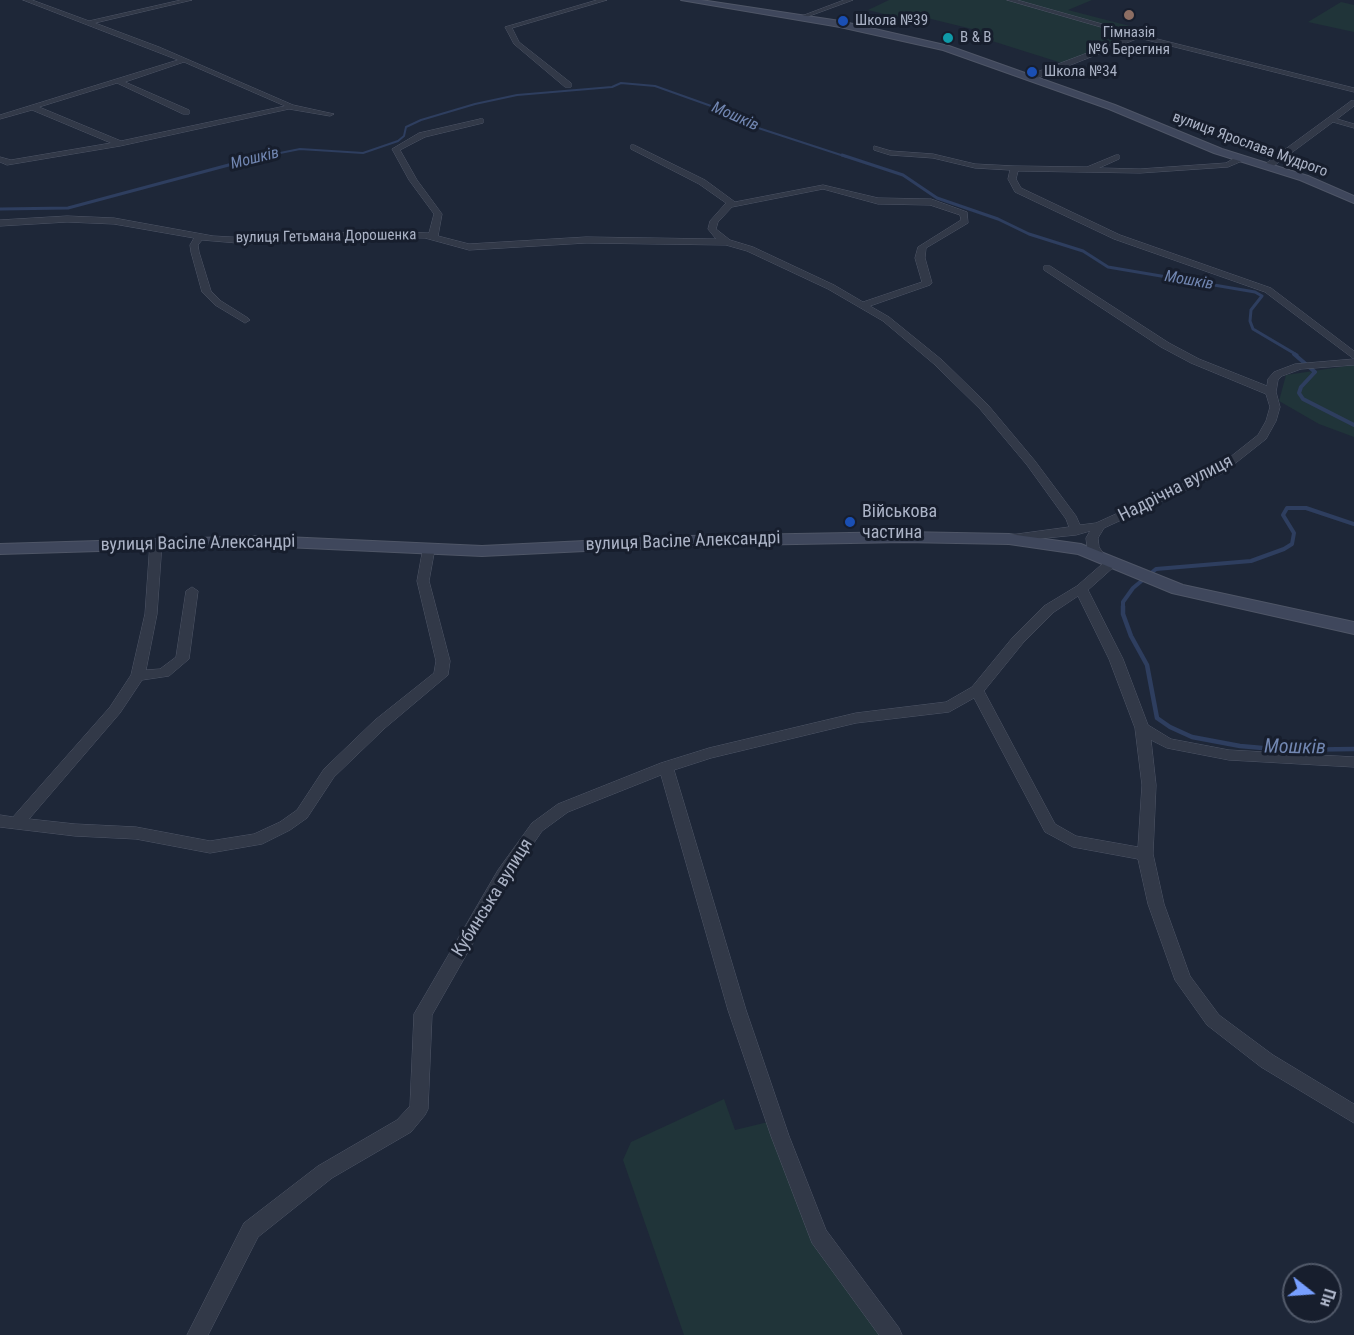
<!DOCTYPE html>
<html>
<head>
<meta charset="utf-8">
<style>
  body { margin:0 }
  #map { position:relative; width:1354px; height:1335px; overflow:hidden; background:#1e2738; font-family:"Roboto Condensed",sans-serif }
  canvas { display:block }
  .north { position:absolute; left:1282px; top:1263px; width:60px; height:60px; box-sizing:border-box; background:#171e2d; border:2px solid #525a6a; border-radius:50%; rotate:107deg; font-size:16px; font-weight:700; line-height:24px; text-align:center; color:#abb3c6 }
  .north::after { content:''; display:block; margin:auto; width:21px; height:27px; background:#779fff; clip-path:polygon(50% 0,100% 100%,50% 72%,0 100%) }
</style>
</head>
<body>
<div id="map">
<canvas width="1354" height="1335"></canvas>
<div class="north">Пн</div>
</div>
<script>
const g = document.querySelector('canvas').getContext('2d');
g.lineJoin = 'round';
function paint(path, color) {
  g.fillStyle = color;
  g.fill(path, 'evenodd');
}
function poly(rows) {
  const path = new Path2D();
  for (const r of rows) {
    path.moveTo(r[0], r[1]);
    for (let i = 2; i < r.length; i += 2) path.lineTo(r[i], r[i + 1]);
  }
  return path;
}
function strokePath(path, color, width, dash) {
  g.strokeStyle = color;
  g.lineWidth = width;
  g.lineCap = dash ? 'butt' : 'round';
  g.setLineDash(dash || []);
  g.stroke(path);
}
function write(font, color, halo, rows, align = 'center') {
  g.font = font + ' "Roboto Condensed",sans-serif';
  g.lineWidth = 6;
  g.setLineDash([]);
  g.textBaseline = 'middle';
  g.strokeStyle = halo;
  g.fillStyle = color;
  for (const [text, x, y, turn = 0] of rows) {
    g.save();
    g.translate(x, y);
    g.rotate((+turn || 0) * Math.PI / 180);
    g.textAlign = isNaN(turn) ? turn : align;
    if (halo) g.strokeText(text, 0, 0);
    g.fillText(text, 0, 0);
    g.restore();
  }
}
const green = poly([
  [889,0,1092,0,1068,10,1149,31,1065,64,973,35,980,31,911,14,900,18,868,10],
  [1341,2,1354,5,1354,32,1308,22],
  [1354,365,1354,437,1319,424,1279,401,1286,375],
  [724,1099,735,1130,768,1122,882,1335,684,1335,623,1160,631,1142]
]);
const streamFar3 = poly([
  [260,157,300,149,363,153,398,141,404,136,406,127,421,120,475,104,517,95,612,87,621,83,655,86,728,112,743,119,746,124,847,157]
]);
const streamFar2 = poly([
  [842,155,903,175,937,198,998,219,1029,234,1083,251,1108,267,1255,292,1262,296,1251,310,1250,321,1253,329,1297,355],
  [0,209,68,208,266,155]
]);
const streamFar1 = poly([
  [1294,354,1315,372,1301,387,1299,393,1303,399,1354,425],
  [1123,607,1123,602,1133,588,1156,569,1251,561,1284,549,1292,544,1294,533,1283,515,1287,508,1306,508,1354,524]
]);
const stream = poly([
  [1123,606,1123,614,1131,636,1147,665,1157,718,1170,727,1192,737,1240,746,1285,750,1354,749]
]);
const minor = poly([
  [23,0,32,0,89,21,181,0,192,0,95,23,159,47,293,105,334,114,330,116,289,109,120,146,7,165,0,162,0,157,11,160,111,143,32,110,0,119,0,115,178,60,23,0],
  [184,62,285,106,121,141,39,107,117,83,183,114,189,114,189,110,125,82,184,62],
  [597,0,607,0,512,28,519,42,571,83,571,87,565,87,514,44,505,27,597,0],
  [844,0,853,0,804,18,799,17,844,0],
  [1007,0,1017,0,1141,35,1354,88,1354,92,1139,38,1035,79,1029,79,1029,75,1132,36,1007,0],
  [1351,101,1354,101,1354,106,1337,119,1354,124,1354,128,1333,122,1271,168,1265,168,1265,164,1351,101],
  [480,119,483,119,483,123,425,137,400,150,417,180,442,214,438,236,469,244,586,237,716,239,708,229,710,221,726,203,699,184,631,149,631,145,634,145,705,180,735,202,823,185,878,198,931,199,967,212,968,223,926,248,925,258,932,283,930,285,870,306,889,317,942,360,988,405,1035,461,1076,516,1080,525,1096,523,1215,469,1258,435,1266,421,1270,407,1266,394,1191,363,1161,347,1044,270,1044,266,1050,266,1169,343,1199,359,1267,386,1268,379,1274,372,1295,364,1354,359,1265,292,1114,239,1015,192,1008,179,1010,170,975,168,933,158,890,155,874,150,874,146,891,151,933,154,975,164,1014,166,1087,167,1116,155,1119,155,1119,159,1099,168,1140,169,1226,163,1236,157,1242,157,1242,161,1228,167,1140,173,1018,171,1016,179,1021,188,1120,235,1271,288,1354,351,1354,365,1301,369,1282,376,1278,380,1276,392,1280,407,1276,421,1266,439,1223,473,1104,528,1098,538,1099,547,1105,556,1099,560,1095,559,1087,547,1086,538,1090,531,1076,535,1006,542,1004,539,1006,536,1010,535,1069,527,1066,519,1027,465,980,409,934,364,883,321,828,289,747,251,726,245,586,243,469,250,425,238,373,237,249,244,202,240,198,245,199,252,211,291,221,301,248,318,250,320,245,323,215,305,202,292,191,252,190,245,194,238,114,224,67,222,0,226,0,220,67,216,114,218,213,236,249,238,373,231,429,233,434,214,409,180,392,149,419,133,480,119],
  [823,189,878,204,930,205,960,215,961,220,918,247,915,258,922,282,863,302,834,285,753,247,730,240,716,229,718,222,732,207,823,189],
  [156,539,162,543,157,614,146,670,160,669,176,657,186,591,192,587,198,591,189,659,169,676,142,680,120,713,29,819,75,824,136,827,210,841,254,834,280,822,297,810,324,769,375,720,434,673,436,661,417,581,423,548,429,544,435,548,429,581,450,661,448,675,385,728,334,777,307,818,290,830,262,844,210,853,136,839,75,836,0,827,0,815,13,817,110,707,131,675,145,614,150,543,156,539],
  [1112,558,1116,559,1118,562,1116,565,1088,590,1123,659,1148,725,1171,739,1229,750,1354,757,1354,767,1229,760,1167,748,1151,740,1156,785,1153,854,1164,904,1190,976,1219,1015,1273,1055,1354,1104,1354,1123,1261,1067,1207,1025,1175,980,1148,904,1138,859,1073,847,1045,832,974,698,949,712,856,723,711,758,674,770,746,1010,789,1136,826,1230,899,1328,902,1335,879,1335,812,1243,771,1136,728,1010,661,775,568,812,542,831,510,878,432,1015,428,1109,425,1115,411,1132,332,1178,258,1237,208,1335,187,1335,244,1223,318,1166,397,1120,410,1106,414,1014,498,870,532,823,558,804,661,763,709,748,856,713,946,702,972,687,1013,637,1044,606,1077,586,1108,559,1112,558],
  [1078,596,1109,659,1135,728,1142,785,1138,847,1076,836,1055,824,984,691,1023,643,1054,612,1078,596]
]);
const secondary = poly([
  [681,0,701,0,840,21,949,46,1115,105,1222,149,1308,176,1354,196,1354,203,1300,180,1214,153,1109,109,943,50,840,27,681,0],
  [904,532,1009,534,1081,544,1183,585,1354,622,1354,634,1172,593,1078,554,1009,544,904,542,688,546,482,556,263,546,0,554,0,544,263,536,482,546,688,536,904,532]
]);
const markers = [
  [1129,15,6,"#8d6e63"],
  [843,21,6,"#1a4fb4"],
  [948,38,6,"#0f9aa8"],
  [1032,72,6,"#1a4fb4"],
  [850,522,6,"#1a4fb4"]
];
const farPoinames = [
  ["Школа №39",855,21],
  ["Гімназія",1129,33,"center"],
  ["№6 Берегиня",1129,50,"center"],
  ["B & B",960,38],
  ["Школа №34",1044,72]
];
const farStreetnames = [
  ["вулиця Ярослава Мудрого",1250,145,20],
  ["вулиця Гетьмана Дорошенка",326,237,-1]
];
const farWaternames = [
  ["Мошків",735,117,24],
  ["Мошків",255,159,-14],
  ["Мошків",1189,281,10]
];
const streetNames = [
  ["Надрічна вулиця",1176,489,-27],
  ["вулиця Васіле Александрі",683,542,-2],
  ["вулиця Васіле Александрі",198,544,-1],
  ["Кубинська вулиця",493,898,-58]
];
const poiNames = [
  ["Військова",862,512],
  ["частина",862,533]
];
const waterNames = [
  ["Мошків",1295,748,1]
];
paint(green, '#203439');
strokePath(streamFar3, '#2e3e5f', 2);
strokePath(streamFar2, '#2e3e5f', 3);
strokePath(streamFar1, '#2e3e5f', 4);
strokePath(stream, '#2e3e5f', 4.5);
strokePath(minor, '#4f5667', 1);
strokePath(secondary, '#4f5667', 2);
paint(minor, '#323948');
paint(secondary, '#3f475c');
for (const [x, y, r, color] of markers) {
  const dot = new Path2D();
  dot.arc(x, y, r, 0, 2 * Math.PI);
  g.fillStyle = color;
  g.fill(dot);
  strokePath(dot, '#171e2d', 2);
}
write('15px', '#abb3c6', '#171e2d', farPoinames, 'left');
write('15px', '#abb3c6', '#171e2d', farStreetnames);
write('italic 16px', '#7186b1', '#171e2d', farWaternames);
write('18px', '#abb3c6', '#171e2d', streetNames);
write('18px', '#abb3c6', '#171e2d', poiNames, 'left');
write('italic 20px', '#7186b1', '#171e2d', waterNames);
</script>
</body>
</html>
